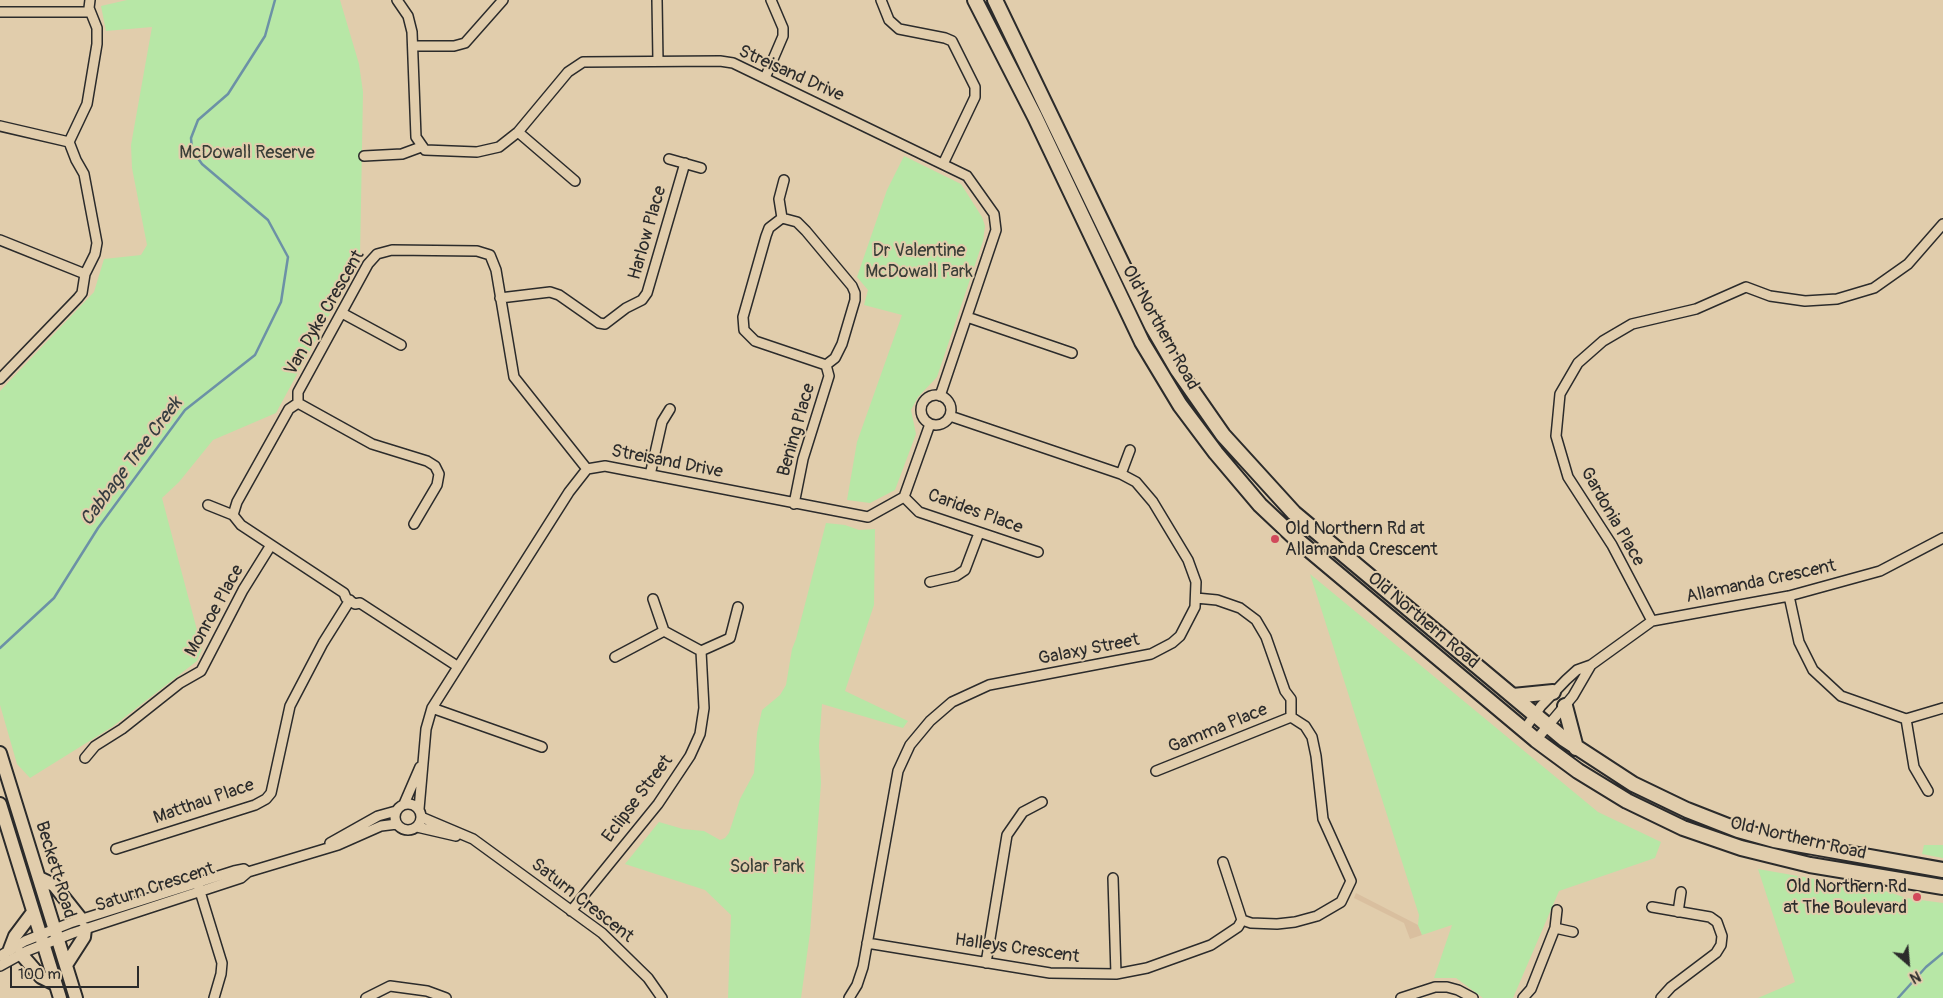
<!DOCTYPE html>
<html>
<head>
<meta charset="utf-8">
<style>
  body { margin:0 }
  #map { position:relative; width:1943px; height:998px; overflow:hidden; background:#e1cdac; font-family:Pangolin,sans-serif }
  canvas { display:block }
  .north { position:absolute; left:1883px; top:938px; width:50px; height:50px; -webkit-text-stroke:4px #e1cdac; paint-order:stroke; rotate:153deg; font-size:14px; font-weight:700; line-height:20px; text-align:center; color:#2b2b2b }
  .north::after { content:''; display:block; margin:auto; width:18px; height:22px; background:#2b2b2b; clip-path:polygon(50% 0,100% 100%,50% 72%,0 100%) }
  .scale { position:absolute; left:10px; top:966px; width:129px; height:22px; box-sizing:border-box; border:2px solid #2b2b2b; border-top:0; padding-left:6px; font-size:15px; line-height:18px; white-space:nowrap; color:#2b2b2b; -webkit-text-stroke:4px #e1cdac; paint-order:stroke }
</style>
</head>
<body>
<div id="map">
<canvas width="1943" height="998"></canvas>
<div class="north">N</div>
<div class="scale">100 m</div>
</div>
<script>
const g = document.querySelector('canvas').getContext('2d');
g.lineJoin = 'round';
function paint(path, color) {
  g.fillStyle = color;
  g.fill(path, 'evenodd');
}
function poly(rows) {
  const path = new Path2D();
  for (const r of rows) {
    if (r.length === 3) {
      path.moveTo(r[0] + r[2], r[1]);
      path.arc(r[0], r[1], r[2], 0, 2 * Math.PI);
      continue;
    }
    path.moveTo(r[0], r[1]);
    for (let i = 2; i < r.length; i += 2) path.lineTo(r[i], r[i + 1]);
  }
  return path;
}
function strokePath(path, color, width, dash) {
  g.strokeStyle = color;
  g.lineWidth = width;
  g.lineCap = dash ? 'butt' : 'round';
  g.setLineDash(dash || []);
  g.stroke(path);
}
function write(font, color, halo, rows, align = 'center') {
  g.font = font + ' Pangolin,sans-serif';
  g.lineWidth = 4;
  g.setLineDash([]);
  g.textBaseline = 'middle';
  g.strokeStyle = halo;
  g.fillStyle = color;
  for (const [text, x, y, turn = 0] of rows) {
    g.save();
    g.translate(x, y);
    g.rotate((+turn || 0) * Math.PI / 180);
    g.textAlign = isNaN(turn) ? turn : align;
    if (halo) g.strokeText(text, 0, 0);
    g.fillText(text, 0, 0);
    g.restore();
  }
}
const built = poly([
  [1356,893,1418,925,1422,935,1410,939,1404,923,1354,898]
]);
const green = poly([
  [127,0,340,0,359,64,363,92,360,258,276,413,213,440,179,482,162,498,202,649,197,661,112,727,30,778,17,764,0,705,0,391,94,292,104,259,141,255,147,245,132,168,131,145,152,27,106,31,101,6],
  [904,156,961,184,982,217,985,226,983,241,937,377,918,397,911,410,916,434,895,490,870,503,847,500,857,442,902,315,864,305,868,290,857,277,887,190],
  [826,523,845,525,859,530,875,529,874,605,845,691,908,721,903,728,822,704,819,746,821,783,810,933,801,998,728,998,731,915,705,890,625,864,659,822,683,829,704,831,720,840,725,838,729,833,740,799,754,773,757,733,762,710,780,695,786,685,792,649,796,639],
  [1310,574,1598,812,1661,842,1655,858,1559,891,1513,998,1483,998,1456,978,1434,978,1452,925,1422,935,1418,925,1419,915],
  [1924,845,1943,845,1943,858,1922,854],
  [1758,869,1889,892,1906,898,1943,903,1943,998,1758,998,1795,982]
]);
const stream = poly([
  [0,648,54,598,98,528,185,410,255,355,281,302,288,257,268,220,202,164,192,150,191,138,198,120,228,94,265,36,275,0],
  [1898,998,1926,967,1943,953]
]);
const minor = poly([
  [397,0,408,16,412,32,416,137,425,150,477,152,499,147,518,132,568,72,583,62,720,61,733,63,967,176,994,214,996,230,940,396],
  [657,0,658,61],
  [881,0,889,20,899,29,945,38,952,41,975,87,975,97,944,162],
  [0,12,90,12],
  [414,46,454,46,465,43,503,0],
  [765,78,783,36,783,28,771,0],
  [0,126,69,142],
  [518,132,575,181],
  [364,156,402,154,421,147],
  [669,159,701,168],
  [782,218,779,199,784,180],
  [0,240,85,274,82,293,78,298,0,379],
  [85,274,95,254,97,243,84,174,76,160,69,142,87,104,97,44,97,28,89,8,90,0],
  [500,298,550,292,559,295,599,323,605,324,626,308,642,300,647,293,685,163],
  [342,313,401,345],
  [967,317,1072,353],
  [936,410,15],
  [298,403,372,444,427,461,435,466,439,474,437,485,414,524],
  [1121,474,1130,450],
  [650,475,662,422,670,409],
  [904,497,919,512,1038,552],
  [794,504,803,459,829,376,826,365,835,358,842,344,855,300,855,293,852,286,806,231,797,222,782,218,769,228,766,236,743,317,744,330,755,341,826,365],
  [208,505,233,515],
  [930,582,956,576,965,570,979,533],
  [1789,596,1799,642,1813,670,1841,696,1906,719,1943,708],
  [653,599,664,631,701,651],
  [1652,621,1612,545,1568,477,1556,436,1560,394,1578,363,1603,341,1632,324,1696,309,1746,287,1770,296,1805,301,1837,299,1874,288,1908,264,1943,224],
  [701,651,730,638,738,607],
  [615,657,664,631],
  [457,666,360,603,355,604,346,598,344,593,241,525,233,515,237,502,289,409,298,403,298,392,368,264,377,254,392,250,477,251,490,255,496,270,514,377,587,469],
  [432,708,542,747],
  [1906,719,1914,767,1928,791],
  [1524,730,1541,706,1566,680,1577,670,1591,665,1652,621,1789,596,1880,571,1943,538],
  [1536,740,1573,696,1591,665],
  [85,758,95,746,122,729,180,683,201,671,243,590,271,545],
  [1156,771,1291,717],
  [408,817,13],
  [404,804,420,767],
  [419,809,426,729,432,708,569,492,587,469,605,466,868,517,904,497,930,424],
  [421,817,473,839,602,933,648,978,662,998],
  [417,827,456,836],
  [330,843,378,816,396,811],
  [116,849,255,805,266,799,271,793,290,706,323,643,350,600],
  [1223,862,1242,920],
  [1113,878,1116,974],
  [198,885,222,963,221,974,214,998],
  [1652,907,1710,917,1717,922,1722,936,1721,945,1716,953,1671,987,1661,998],
  [1557,910,1555,928,1573,932],
  [571,911,658,804,690,756,700,734,704,708,701,651],
  [1678,912,1681,892],
  [867,943,1050,973,1116,974,1147,968,1211,945,1238,927,1242,920,1251,923,1277,924,1295,922,1317,916,1341,902,1351,881,1323,819,1316,756,1312,737,1305,726,1291,717,1291,699,1285,691,1266,637,1256,620,1240,608,1217,600,1196,598],
  [0,956,25,941,70,923,234,871,244,869,248,872],
  [986,963,1007,835,1023,812,1042,802],
  [0,966,27,951,73,933,241,878,248,872,338,845,381,826,397,824],
  [366,998,390,986,427,991,446,998],
  [849,998,857,985,863,967,898,771,910,745,930,721,952,702,989,685,1151,654,1172,643,1180,636,1195,607,1196,582,1188,560,1153,502,1136,482,1121,474,950,416],
  [1401,998,1435,987,1447,987,1458,990,1473,998],
  [1523,998,1531,989,1555,928]
]);
const primary = poly([
  [0,753,76,998],
  [0,804,60,998],
  [39,878,54,885,81,919],
  [10,949,15,936,33,912],
  [21,954,41,977,55,984],
  [66,965,84,937,85,929]
]);
const trunk = poly([
  [975,0,1035,117,1142,342,1180,405,1216,453,1260,505,1295,538,1536,740,1578,771,1627,801,1683,828,1741,848,1810,865,1943,887],
  [995,0,1152,326,1177,369,1223,435,1294,513,1564,739,1633,784,1687,810,1738,830,1774,840,1943,870],
  [1513,696,1553,692],
  [1565,706,1576,748]
]);
const markers = [
  [1275,539,5,"#d1495b"],
  [1917,897,5,"#d1495b"]
];
const streetNames = [
  ["Streisand Drive",791,74,24],
  ["Harlow Place",648,233,-74],
  ["Van Dyke Crescent",325,313,-60],
  ["Old Northern Road",1160,328,61],
  ["Bening Place",797,430,-74],
  ["Streisand Drive",667,462,11],
  ["Carides Place",975,512,20],
  ["Gardonia Place",1612,517,60],
  ["Allamanda Crescent",1761,582,-12],
  ["Monroe Place",215,611,-61],
  ["Old Northern Road",1423,621,40],
  ["Galaxy Street",1089,650,-11],
  ["Gamma Place",1218,729,-22],
  ["Eclipse Street",638,799,-53],
  ["Matthau Place",204,802,-19],
  ["Old Northern Road",1798,839,13],
  ["Beckett Road",55,870,73],
  ["Saturn Crescent",155,888,-18],
  ["Saturn Crescent",582,901,38],
  ["Halleys Crescent",1017,949,8]
];
const parkNames = [
  ["McDowall Reserve",247,153],
  ["Dr Valentine",919,251],
  ["McDowall Park",919,272],
  ["Solar Park",767,867]
];
const poiNames = [
  ["Old Northern Rd at",1285,529],
  ["Allamanda Crescent",1285,550],
  ["Old Northern Rd",1907,887,"right"],
  ["at The Boulevard",1907,908,"right"]
];
const waterNames = [
  ["Cabbage Tree Creek",132,462,-53]
];
paint(built, '#d9bf9f');
paint(green, '#b7e7a6');
strokePath(stream, '#6c91a6', 2.5);
strokePath(minor, '#2b2b2b', 12);
strokePath(primary, '#2b2b2b', 16);
strokePath(trunk, '#2b2b2b', 18);
strokePath(minor, '#e1cdac', 9);
strokePath(primary, '#e1cdac', 12);
strokePath(trunk, '#e1cdac', 14);
for (const [x, y, r, color] of markers) {
  const dot = new Path2D();
  dot.arc(x, y, r, 0, 2 * Math.PI);
  g.fillStyle = color;
  g.fill(dot);
  strokePath(dot, '#e1cdac', 2);
}
write('18px', '#2b2b2b', '#e1cdac', streetNames);
write('18px', '#393e37', '#e1cdac', parkNames);
write('18px', '#2b2b2b', '#e1cdac', poiNames, 'left');
write('italic 19px', '#363c40', '#e1cdac', waterNames);
</script>
</body>
</html>
